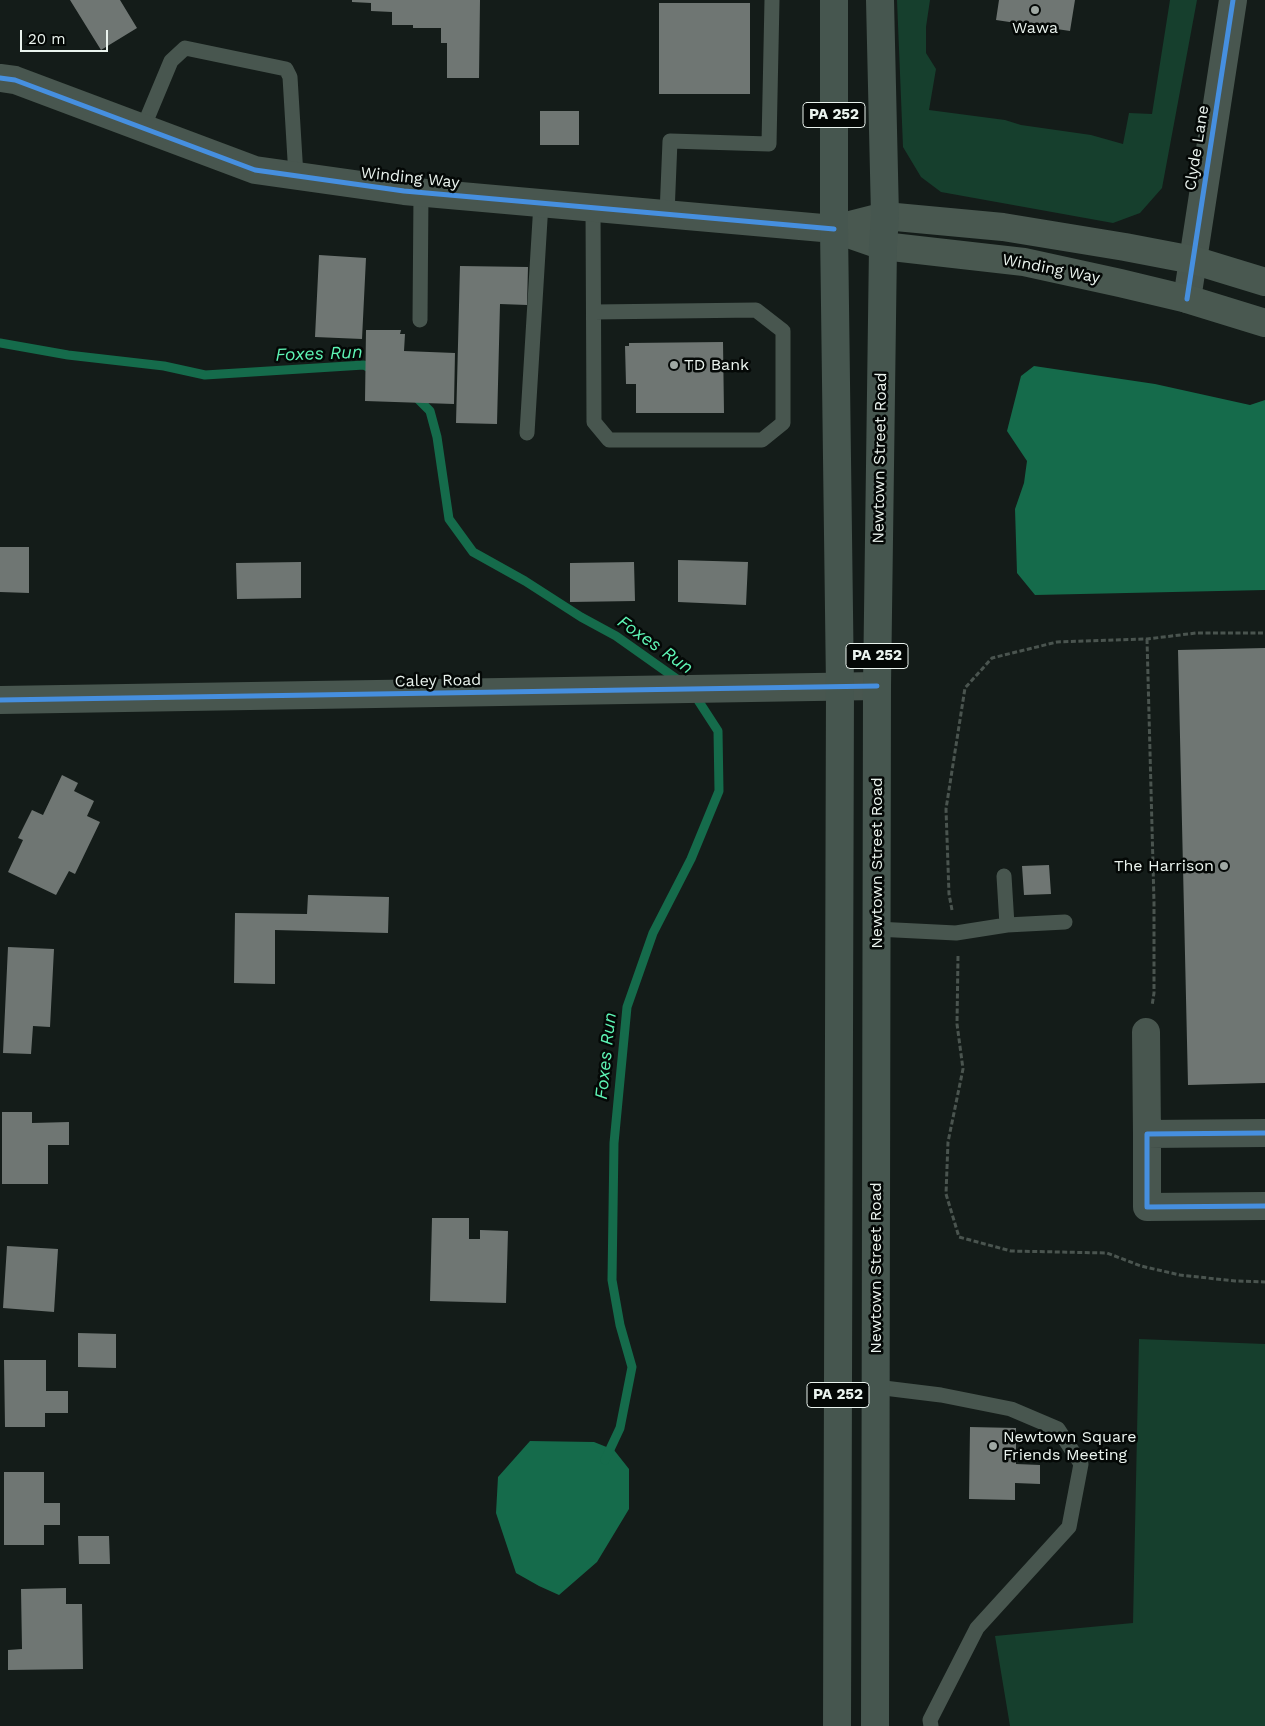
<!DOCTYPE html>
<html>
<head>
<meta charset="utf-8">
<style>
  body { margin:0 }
  #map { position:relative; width:1265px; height:1726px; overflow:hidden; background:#141c19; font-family:"Work Sans",sans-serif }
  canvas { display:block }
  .scale { position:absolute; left:20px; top:30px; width:88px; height:22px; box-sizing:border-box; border:2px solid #eaf3ee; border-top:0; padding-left:6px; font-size:15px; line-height:18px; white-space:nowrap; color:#eaf3ee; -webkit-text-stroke:4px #040806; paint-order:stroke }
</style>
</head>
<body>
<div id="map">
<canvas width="1265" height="1726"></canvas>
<div class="scale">20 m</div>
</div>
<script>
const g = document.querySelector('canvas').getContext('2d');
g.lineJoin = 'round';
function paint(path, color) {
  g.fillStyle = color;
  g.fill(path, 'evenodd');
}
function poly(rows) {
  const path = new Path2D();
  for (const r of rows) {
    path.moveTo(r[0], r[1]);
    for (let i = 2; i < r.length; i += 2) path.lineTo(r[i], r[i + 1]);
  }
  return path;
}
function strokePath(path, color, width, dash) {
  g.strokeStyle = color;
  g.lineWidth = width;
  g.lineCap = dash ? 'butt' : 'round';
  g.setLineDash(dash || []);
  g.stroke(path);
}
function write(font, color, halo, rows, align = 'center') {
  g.font = font + ' "Work Sans",sans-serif';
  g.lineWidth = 5;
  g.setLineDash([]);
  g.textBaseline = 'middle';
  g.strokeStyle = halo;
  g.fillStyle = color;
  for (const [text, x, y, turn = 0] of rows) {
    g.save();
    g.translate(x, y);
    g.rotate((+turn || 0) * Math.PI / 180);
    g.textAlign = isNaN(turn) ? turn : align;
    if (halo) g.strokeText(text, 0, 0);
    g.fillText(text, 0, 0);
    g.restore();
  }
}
const green = poly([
  [897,0,930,0,926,27,926,53,936,69,929,110,1005,120,1021,125,1091,135,1123,144,1129,113,1152,114,1170,0,1197,0,1162,188,1140,213,1113,223,941,192,921,177,903,147],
  [1139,1339,1265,1344,1265,1726,1010,1726,995,1636,1133,1623]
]);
const water = poly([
  [1034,366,1155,384,1250,405,1265,400,1265,590,1035,595,1017,573,1015,509,1024,483,1027,461,1007,431,1021,376],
  [530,1441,594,1442,614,1450,629,1469,629,1509,597,1562,559,1595,539,1586,516,1573,496,1513,498,1477]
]);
const stream = poly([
  [0,343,68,355,164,366,205,375,364,365,375,371],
  [414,395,430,411,437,437,449,519,473,552,525,581,581,617,616,636,681,682],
  [605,1460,620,1428,632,1367,620,1325,612,1280,614,1143,627,1007,653,933,691,859,719,791,718,731,694,694]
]);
const building = poly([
  [70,0,120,0,137,28,101,50],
  [352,0,480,0,479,78,447,78,447,43,441,43,441,28,413,28,413,25,392,25,392,12,371,11,371,3,352,2],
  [999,0,1075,0,1070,31,996,20],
  [659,3,750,3,750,94,659,94],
  [540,111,579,111,579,145,540,145],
  [319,255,366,258,362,339,315,337],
  [460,266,528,267,527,305,500,304,497,424,456,423],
  [366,330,401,330,400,334,405,334,404,351,455,353,454,404,365,401],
  [723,342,724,413,636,413,636,384,626,384,625,346,629,346,629,343],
  [0,547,29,547,29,593,0,592],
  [678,560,748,562,746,605,678,602],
  [301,562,301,598,237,599,236,563],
  [634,562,635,601,570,602,570,563],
  [1265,648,1265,1083,1188,1085,1178,650],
  [62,775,78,783,74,791,94,801,87,816,100,822,75,874,69,871,56,895,8,872,23,840,18,838,32,810,43,815],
  [1049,865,1051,894,1024,895,1022,866],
  [308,895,389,897,388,933,275,930,275,984,234,983,235,913,307,914],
  [8,947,54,949,50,1027,33,1026,31,1054,3,1053],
  [2,1112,32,1112,32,1123,69,1122,69,1145,48,1145,48,1184,2,1184],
  [432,1218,469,1218,469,1239,480,1239,480,1230,508,1231,506,1303,430,1301],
  [7,1246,58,1249,54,1312,3,1308],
  [78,1333,116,1334,116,1368,78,1367],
  [4,1360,46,1360,46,1391,68,1391,68,1413,45,1413,45,1427,5,1427],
  [970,1427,1016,1428,1016,1464,1040,1465,1040,1484,1015,1483,1015,1500,969,1499],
  [4,1472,44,1472,44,1503,60,1503,60,1525,44,1525,44,1545,4,1545],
  [78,1536,109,1536,110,1564,79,1564],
  [66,1588,66,1604,82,1604,83,1669,8,1670,8,1650,22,1649,21,1589]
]);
const path = poly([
  [1147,639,1154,902,1154,993,1152,1006],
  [952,910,949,894,946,809,965,688,992,658,1057,642,1147,639,1196,633,1265,633],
  [958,956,957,1024,963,1069,948,1142,946,1194,959,1237,1011,1251,1107,1253,1141,1266,1180,1275,1235,1281,1265,1282]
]);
const service = poly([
  [143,128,171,61,185,48,286,69,290,77,296,176],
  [593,208,594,422,609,440,762,440,783,423,783,331,756,310,594,312],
  [667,214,670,141,769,144,772,0],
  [420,320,421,193],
  [527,433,541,203],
  [1004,876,1007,925],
  [876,929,956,933,1007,925,1065,922],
  [876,1387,941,1395,1011,1409,1058,1429,1081,1464,1069,1527,977,1628,930,1720,931,1726]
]);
const minor = poly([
  [0,78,15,80,255,170,404,191,834,229],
  [1187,299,1233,0],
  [0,700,877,686],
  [1146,1032,1147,1134],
  [1265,1133,1147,1134,1147,1207,1265,1206]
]);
const secondary = poly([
  [834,229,883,246,1024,262,1120,283,1187,299,1265,323],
  [834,229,885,216,1003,227,1125,247,1193,260,1265,282]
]);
const primary = poly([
  [834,0,834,229,840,687,837,1726],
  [875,1726,877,686,883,246,885,216,880,0]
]);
const cycleway = poly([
  [0,78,15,80,255,170,404,191,834,229],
  [1187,299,1233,0],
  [0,700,877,686],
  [1265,1133,1147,1134,1147,1207,1265,1206]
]);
const markers = [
  [1035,10,5,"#9fa8a3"],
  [674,365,5,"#9fa8a3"],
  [1224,866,5,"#9fa8a3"],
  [993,1446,5,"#9fa8a3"]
];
const shields = [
  [834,115,62],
  [877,656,62],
  [838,1395,62]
];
const shieldNames = [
  ["PA 252",834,115],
  ["PA 252",877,656],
  ["PA 252",838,1395]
];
const poiNames = [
  ["Wawa",1035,28,"center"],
  ["TD Bank",684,365],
  ["The Harrison",1214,866,"right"],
  ["Newtown Square",1003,1437],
  ["Friends Meeting",1003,1455]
];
const streetNames = [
  ["Clyde Lane",1197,148,-81],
  ["Winding Way",410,178,6],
  ["Winding Way",1051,269,11],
  ["Newtown Street Road",880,458,-89],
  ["Caley Road",438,681,-1],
  ["Newtown Street Road",877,863,-90],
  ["Newtown Street Road",876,1268,-90]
];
const waterNames = [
  ["Foxes Run",319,354,-2],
  ["Foxes Run",655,645,35],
  ["Foxes Run",606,1056,-84]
];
paint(green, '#163f2d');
paint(water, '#156b4b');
strokePath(stream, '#156b4b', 9);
paint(building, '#6f7673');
strokePath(path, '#4a544f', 3, [5, 2.5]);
strokePath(service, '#48564f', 15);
strokePath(minor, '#48564f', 28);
strokePath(secondary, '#495850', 28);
strokePath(primary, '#46564f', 28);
strokePath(cycleway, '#468fdf', 5);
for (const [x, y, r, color] of markers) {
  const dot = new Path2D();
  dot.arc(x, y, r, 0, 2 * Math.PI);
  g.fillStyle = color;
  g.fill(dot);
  strokePath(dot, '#040806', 2);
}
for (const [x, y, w] of shields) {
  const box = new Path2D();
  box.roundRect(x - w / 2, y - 12.5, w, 25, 4);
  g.fillStyle = '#040806';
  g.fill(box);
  strokePath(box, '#eaf3ee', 1);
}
write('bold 15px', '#eaf3ee', null, shieldNames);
write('16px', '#eaf3ee', '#040806', poiNames, 'left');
write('16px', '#eaf3ee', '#040806', streetNames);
write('italic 18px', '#5ef5b5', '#040806', waterNames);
</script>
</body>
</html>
